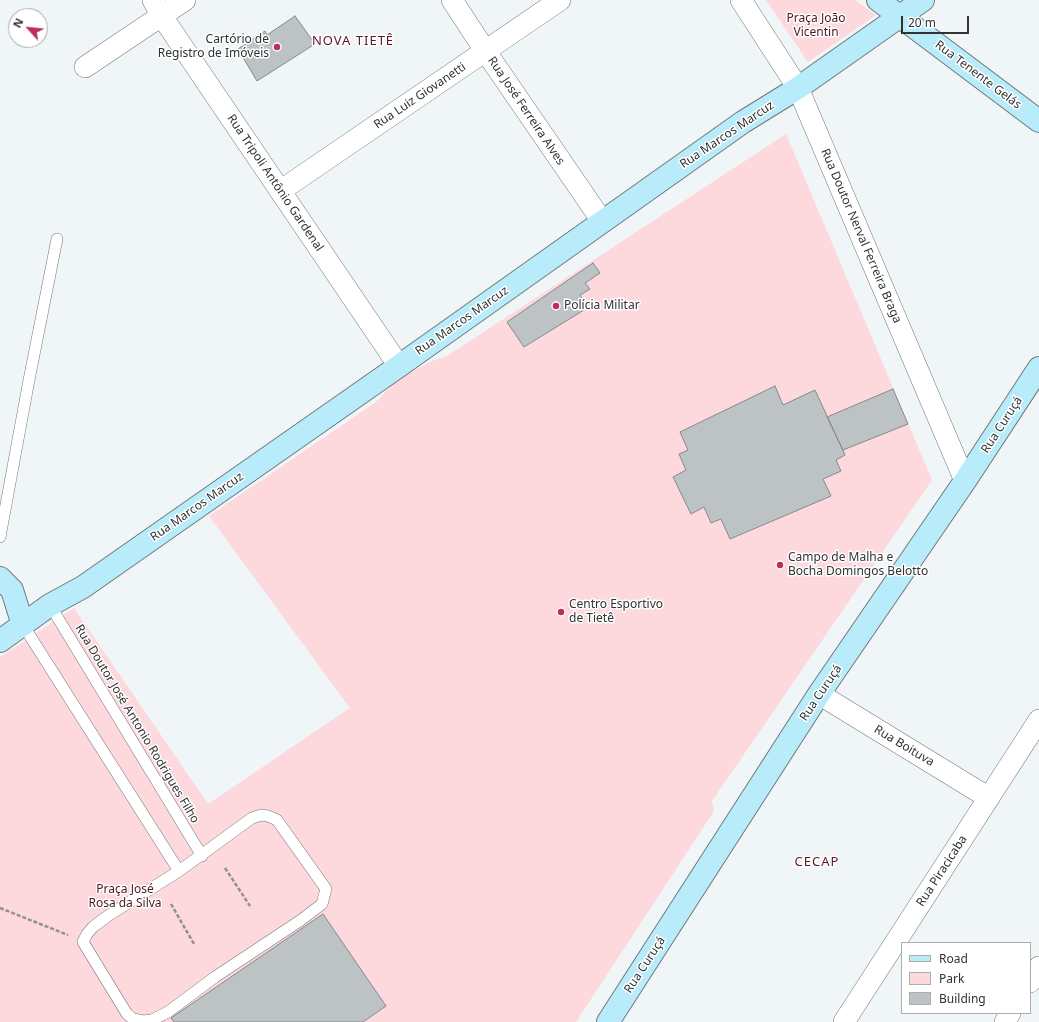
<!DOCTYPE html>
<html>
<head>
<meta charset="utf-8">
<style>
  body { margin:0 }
  #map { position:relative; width:1039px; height:1022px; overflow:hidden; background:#f0f5f7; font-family:"Noto Sans",sans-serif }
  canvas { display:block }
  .legend { position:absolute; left:901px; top:942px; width:130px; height:72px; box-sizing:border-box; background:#fff; border:1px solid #acadad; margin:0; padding:5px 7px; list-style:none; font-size:12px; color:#303233 }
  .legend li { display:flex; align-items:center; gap:8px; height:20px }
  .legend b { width:20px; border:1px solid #acadad }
  .north { position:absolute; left:8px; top:8px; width:40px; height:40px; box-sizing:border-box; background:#fff; border:1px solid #acadad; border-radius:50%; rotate:297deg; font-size:11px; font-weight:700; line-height:16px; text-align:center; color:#303233 }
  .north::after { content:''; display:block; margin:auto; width:14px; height:18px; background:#be2e56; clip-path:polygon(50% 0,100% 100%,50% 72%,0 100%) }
  .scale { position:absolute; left:901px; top:16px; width:68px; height:18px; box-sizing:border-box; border:2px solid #303233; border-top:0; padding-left:5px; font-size:12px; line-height:14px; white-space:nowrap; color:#303233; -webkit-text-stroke:3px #fff; paint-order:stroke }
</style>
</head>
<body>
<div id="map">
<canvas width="1039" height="1022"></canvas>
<ul class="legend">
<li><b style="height:5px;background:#b8ecfa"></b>Road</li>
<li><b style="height:11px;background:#fdd8dc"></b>Park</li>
<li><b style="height:11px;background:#bdc2c4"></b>Building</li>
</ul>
<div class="north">N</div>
<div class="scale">20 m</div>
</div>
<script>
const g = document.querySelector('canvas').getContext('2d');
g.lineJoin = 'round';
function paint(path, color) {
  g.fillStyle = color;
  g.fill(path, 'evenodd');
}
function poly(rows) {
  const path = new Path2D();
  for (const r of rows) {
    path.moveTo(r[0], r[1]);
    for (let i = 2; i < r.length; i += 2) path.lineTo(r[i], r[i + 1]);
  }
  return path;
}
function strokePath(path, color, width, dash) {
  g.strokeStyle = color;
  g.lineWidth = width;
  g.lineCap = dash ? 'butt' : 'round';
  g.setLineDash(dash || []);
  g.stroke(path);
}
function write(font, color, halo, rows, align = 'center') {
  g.font = font + ' "Noto Sans",sans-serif';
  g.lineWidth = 3;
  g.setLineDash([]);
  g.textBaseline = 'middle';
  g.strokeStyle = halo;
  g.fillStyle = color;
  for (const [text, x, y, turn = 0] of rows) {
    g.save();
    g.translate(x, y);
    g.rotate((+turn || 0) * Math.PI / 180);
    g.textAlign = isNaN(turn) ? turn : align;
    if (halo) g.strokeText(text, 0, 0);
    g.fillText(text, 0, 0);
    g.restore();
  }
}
const green = poly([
  [766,0,855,0,876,15,808,62],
  [786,134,932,480,712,801,714,811,576,1022,0,1022,0,657,74,608,208,804,350,708,209,516,376,402,392,385,411,372,432,361,447,356]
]);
const building = poly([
  [295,16,315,44,257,81,238,49,265,31,267,35,295,16],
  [593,263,600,273,585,283,590,289,580,295,583,300,579,303,584,310,524,347,507,322,593,263],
  [775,386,783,405,815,390,845,455,836,460,841,471,823,479,831,496,730,539,721,519,711,523,704,507,691,514,673,477,686,470,679,454,688,450,680,432,775,386],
  [893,389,908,424,843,450,827,417,893,389],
  [323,914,386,1006,363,1022,174,1022,171,1018,323,914]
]);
const path = poly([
  [225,868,250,906],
  [171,904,194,944],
  [0,908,68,935]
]);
const lane = poly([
  [0,537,29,380,57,239],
  [50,605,202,856],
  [23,625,179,871],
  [261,815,268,816,277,820,326,889,322,904,301,920,215,977,168,1012,152,1020,143,1021,133,1019,127,1014,83,942,87,934,93,927,109,915,179,871,252,818,261,815]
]);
const street = poly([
  [153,0,161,15,399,366],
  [452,0,486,52,602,221],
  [741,0,798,88,965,481],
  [85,67,185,0],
  [280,191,560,0],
  [819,694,989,798],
  [1030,982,1039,967],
  [844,1022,1039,720],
  [1005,1022,1010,1013]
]);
const secondary = poly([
  [878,0,1039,121],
  [0,578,12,590,23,625],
  [0,641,50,605,83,587,399,366,743,122,798,88,923,0],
  [608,1022,819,694,965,481,1039,368]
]);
const markers = [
  [277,47,4,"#be2e56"],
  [556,306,4,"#be2e56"],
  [780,565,4,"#be2e56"],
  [561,612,4,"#be2e56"]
];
const parkNames = [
  ["Praça João",816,19],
  ["Vicentin",816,33],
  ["Praça José",125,890],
  ["Rosa da Silva",125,904]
];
const poiNames = [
  ["Cartório de",269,40,"right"],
  ["Registro de Imóveis",269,54,"right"],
  ["Polícia Militar",564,306],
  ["Campo de Malha e",788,558],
  ["Bocha Domingos Belotto",788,572],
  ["Centro Esportivo",569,605],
  ["de Tietê",569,619]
];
const streetNames = [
  ["Rua Tenente Gelás",978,75,37],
  ["Rua Luiz Giovanetti",420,96,-34],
  ["Rua José Ferreira Alves",526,111,56],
  ["Rua Marcos Marcuz",727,135,-34],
  ["Rua Tripoli Antônio Gardenal",275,183,56],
  ["Rua Doutor Nerval Ferreira Braga",861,236,67],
  ["Rua Marcos Marcuz",462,321,-35],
  ["Rua Curuçá",1002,425,-57],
  ["Rua Marcos Marcuz",197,507,-35],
  ["Rua Curuçá",821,693,-56],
  ["Rua Doutor José Antonio Rodrigues Filho",137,724,59],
  ["Rua Boituva",904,746,31],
  ["Rua Piracicaba",942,871,-57],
  ["Rua Curuçá",645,965,-57]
];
const neighbourhoodNames = [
  ["NOVA TIETÊ",353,41],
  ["CECAP",817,862]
];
paint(green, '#fdd8dc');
paint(building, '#bdc2c4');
strokePath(building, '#858a8c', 1);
strokePath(lane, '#737879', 12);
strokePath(street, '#737879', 22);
strokePath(secondary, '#737879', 24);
strokePath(path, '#8e9293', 2.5, [4, 2]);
strokePath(lane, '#fff', 11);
strokePath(street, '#fff', 21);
strokePath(secondary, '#b8ecfa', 22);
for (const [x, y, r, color] of markers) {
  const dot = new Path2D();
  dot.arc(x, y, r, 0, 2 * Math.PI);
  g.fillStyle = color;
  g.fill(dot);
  strokePath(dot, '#fff', 1.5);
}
write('12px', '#4e1623', '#fff', parkNames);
write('12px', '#303233', '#fff', poiNames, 'left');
write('12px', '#303233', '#fff', streetNames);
g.letterSpacing = '1px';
write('13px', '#5c1728', '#fff', neighbourhoodNames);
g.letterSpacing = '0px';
</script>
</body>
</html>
